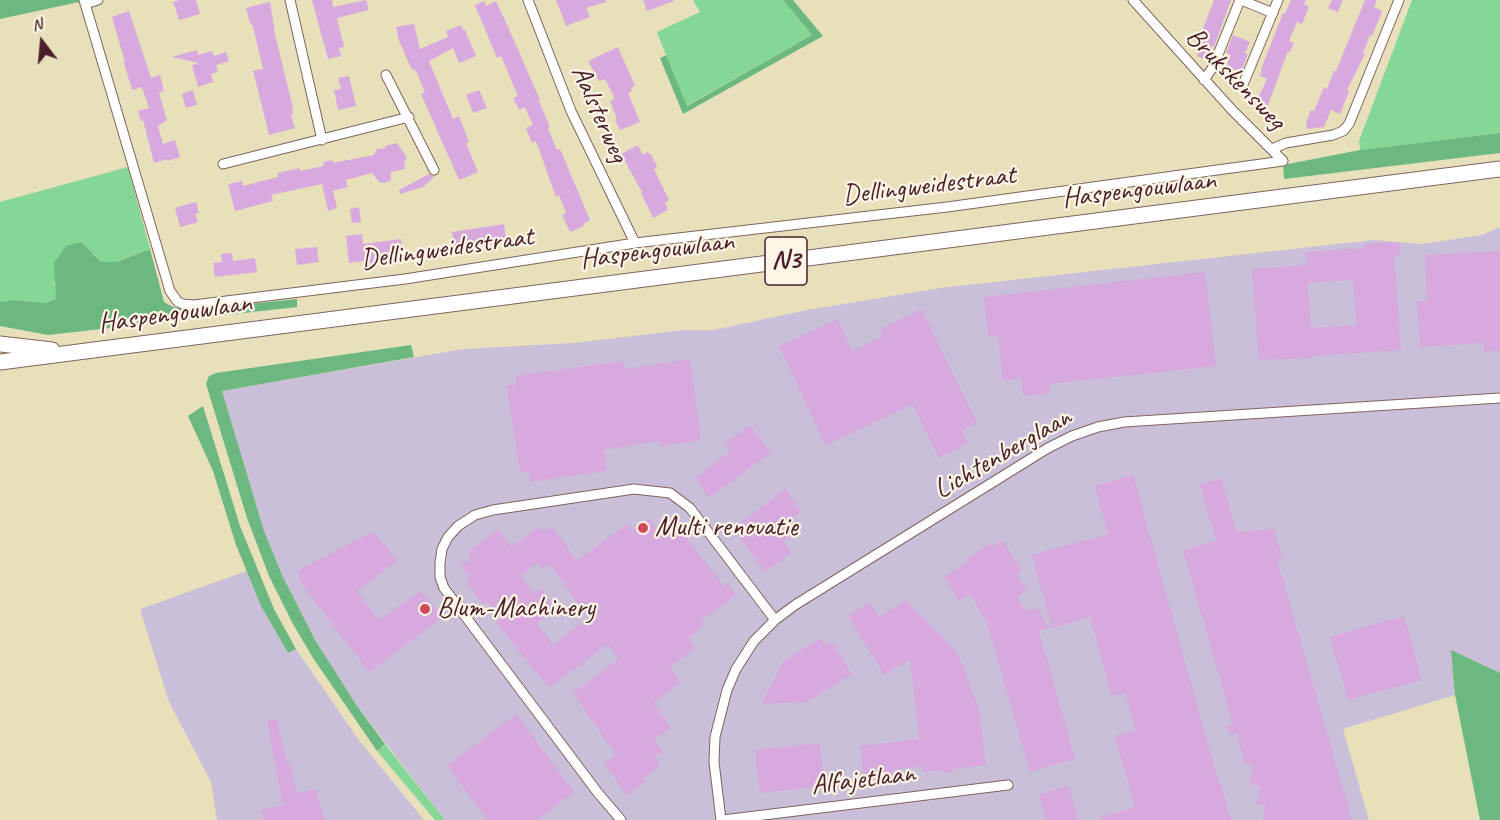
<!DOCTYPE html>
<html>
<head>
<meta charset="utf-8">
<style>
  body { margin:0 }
  #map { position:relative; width:1500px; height:820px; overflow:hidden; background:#e8e0bb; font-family:Caveat,sans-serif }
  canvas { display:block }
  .north { position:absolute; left:12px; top:12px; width:60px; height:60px; -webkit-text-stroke:4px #fcf5e5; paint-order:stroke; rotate:344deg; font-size:16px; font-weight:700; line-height:24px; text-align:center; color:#4a1f2b }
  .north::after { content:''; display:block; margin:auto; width:21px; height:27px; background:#4a1f2b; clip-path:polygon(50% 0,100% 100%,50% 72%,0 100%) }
</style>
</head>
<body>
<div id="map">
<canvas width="1500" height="820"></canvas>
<div class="north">N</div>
</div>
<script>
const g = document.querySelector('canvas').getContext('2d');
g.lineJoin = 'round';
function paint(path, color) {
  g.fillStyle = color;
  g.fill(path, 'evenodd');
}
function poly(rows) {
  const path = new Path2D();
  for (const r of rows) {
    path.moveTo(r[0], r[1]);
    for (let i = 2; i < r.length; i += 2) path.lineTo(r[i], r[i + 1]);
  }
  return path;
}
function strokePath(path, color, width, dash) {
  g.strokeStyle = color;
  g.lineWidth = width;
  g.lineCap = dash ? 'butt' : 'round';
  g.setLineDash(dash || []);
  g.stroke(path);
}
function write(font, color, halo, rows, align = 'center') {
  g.font = font + ' Caveat,sans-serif';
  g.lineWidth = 4.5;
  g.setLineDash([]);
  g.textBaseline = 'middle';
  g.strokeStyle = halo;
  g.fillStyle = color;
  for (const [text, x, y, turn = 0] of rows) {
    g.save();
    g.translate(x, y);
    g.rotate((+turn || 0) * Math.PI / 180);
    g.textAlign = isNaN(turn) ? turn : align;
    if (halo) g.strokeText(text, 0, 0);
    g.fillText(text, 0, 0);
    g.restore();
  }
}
const industrial = poly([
  [1500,227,1500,673,1452,651,1455,695,1343,729,1369,820,445,820,357,706,315,640,282,575,264,531,222,391,463,349,574,343,684,330,714,330,807,310,940,288,1374,240,1422,244,1482,235],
  [247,571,261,606,288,653,296,649,358,739,424,820,217,820,211,782,169,702,140,609]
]);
const green = poly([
  [693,0,783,0,812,35,686,106,657,32,700,12],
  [1412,0,1500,0,1500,133,1360,150,1359,141],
  [128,167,150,249,115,262,101,262,94,254,54,283,57,292,56,299,46,303,14,300,0,302,0,202],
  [385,744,445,820,435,820,377,751]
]);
const forest = poly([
  [0,0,79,0,79,2,0,19],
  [783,0,793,0,823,36,683,114,660,58,666,55,687,106,812,35],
  [1500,133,1500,153,1284,179,1283,165,1360,150],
  [81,242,101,262,116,262,150,249,164,302,173,307,190,310,297,299,297,307,48,335,0,326,0,302,14,300,46,303,56,299,54,263,66,246],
  [411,345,414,357,222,391,264,531,282,575,315,640,357,706,385,744,377,751,313,658,293,624,269,576,247,518,206,384,209,376,216,373],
  [203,406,240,526,274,609,296,649,288,653,261,606,236,545,213,471,188,416],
  [1451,650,1500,673,1500,820,1480,820,1455,695]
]);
const building = poly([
  [180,0,196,0,200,14,179,20,173,2],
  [312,0,332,0,333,7,366,0,369,10,337,18,344,47,339,48,341,56,328,59],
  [556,0,606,0,606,2,586,8,590,17,566,26],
  [643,0,674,0,674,1,647,11],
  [1214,0,1231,0,1214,47,1212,46,1206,60,1197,56,1201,46,1197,44],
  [1291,0,1306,0,1304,4,1309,7,1302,24,1297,22,1289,41,1294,43,1290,52,1288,51,1265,113,1246,104,1250,95,1258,98,1267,79,1260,76,1262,69,1261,69,1283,13,1285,14],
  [1332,0,1343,0,1338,12,1328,8],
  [1365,0,1377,0,1374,7,1382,11,1372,36,1370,35,1363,53,1365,54,1347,90,1349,91,1340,114,1331,110,1324,127,1307,129,1306,122,1311,110,1314,111,1324,87,1327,89,1334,71,1336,71],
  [484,1,486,6,496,1,509,29,540,100,539,101,550,127,548,128,557,150,560,149,590,220,583,224,584,226,570,232,562,215,566,213,559,195,556,197,536,141,532,143,526,128,533,125,525,107,519,110,513,98,518,96,501,56,497,58,482,22,475,5],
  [270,2,275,34,293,108,292,108,293,114,291,115,295,128,269,135,253,71,263,69,253,26,250,23,246,8],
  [129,11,151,78,160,75,164,91,159,93,167,120,158,126,163,144,175,140,180,157,168,161,168,159,154,163,143,120,141,121,138,111,149,108,142,87,132,90,124,63,125,62,112,17],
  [414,24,420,49,448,37,446,31,461,25,463,30,465,30,476,56,459,63,453,48,429,61,453,119,459,116,469,142,466,143,478,172,459,180,421,94,425,92,416,71,411,68,399,41,396,27],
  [1233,35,1250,42,1245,53,1248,54,1241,72,1226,66,1231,55,1226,53],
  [618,47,635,86,631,88,632,91,628,93,640,122,620,130,615,120,617,119,610,101,615,99,605,79,599,81,588,61],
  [197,50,198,55,212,51,214,56,226,52,229,61,216,65,218,72,211,74,213,82,198,87,192,65,199,63,172,57],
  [349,76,356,106,338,110,334,90,341,89,338,78],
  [193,90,197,105,186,108,182,94],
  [479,90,487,108,473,113,466,95],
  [397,143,407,157,404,164,405,169,391,172,391,180,385,183,379,182,372,173,346,180,348,187,333,191,337,208,328,211,322,184,271,195,273,201,235,211,228,184,242,181,243,186,278,177,278,173,300,168,300,171,324,166,323,162,332,160,333,163,374,155,377,149,386,148,385,146],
  [638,145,643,155,648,152,651,155,656,164,657,168,654,169,669,200,665,203,668,210,653,218,641,193,642,192,621,154],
  [429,174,434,177,423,187,400,194,399,190],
  [196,202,199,213,195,214,198,222,180,227,175,208],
  [359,207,361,222,352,223,350,209],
  [504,224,506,240,490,242,491,245,472,248,472,245,454,247,452,232],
  [362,234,363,244,401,239,403,255,387,258,387,261,366,264,365,261,349,263,346,236],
  [1399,242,1400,256,1394,256,1401,350,1313,356,1313,358,1259,360,1252,269,1307,265,1306,252,1364,248,1363,244],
  [1353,280,1356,325,1311,328,1308,283],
  [317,247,319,262,297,265,295,249],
  [1500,251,1500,351,1484,352,1483,343,1420,347,1417,301,1427,301,1425,255],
  [232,253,233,261,255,258,257,272,215,277,213,263,222,262,221,254],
  [1205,272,1216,366,1049,384,1050,393,1023,396,1021,378,1003,381,998,336,988,337,984,297],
  [922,309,977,423,962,430,968,443,939,458,913,404,826,445,779,347,837,319,852,351,883,336,880,329],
  [690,359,701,440,660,446,659,441,604,450,607,471,530,482,529,471,520,473,507,386,516,385,515,376,623,361,624,369],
  [750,425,771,452,709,498,695,478,731,451,725,444],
  [1133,475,1219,784,1221,784,1231,820,1101,820,1101,817,1135,807,1115,736,1136,730,1125,693,1112,696,1090,617,1052,628,1032,555,1108,534,1095,486],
  [1221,478,1236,532,1274,529,1282,558,1277,559,1352,820,1263,820,1265,805,1257,804,1260,786,1250,784,1253,765,1245,764,1237,733,1230,735,1227,726,1233,724,1183,550,1216,541,1200,484],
  [785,489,801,511,789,521,797,531,783,541,792,552,765,572,733,529],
  [649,518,657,529,671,518,724,586,727,583,736,595,701,621,704,626,688,638,695,648,670,667,681,682,653,703,671,727,654,740,662,751,654,757,660,765,643,779,645,782,627,795,604,764,616,755,573,693,619,659,608,644,549,688,528,663,530,662,521,654,496,622,500,619,487,601,483,604,465,580,469,577,461,566,472,557,468,552,498,530,511,547,539,527,543,532,552,526,577,561,627,524,632,531],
  [538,563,542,569,549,564,589,618,553,645,537,623,556,609,541,589,534,594,521,576],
  [370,533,378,536,397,561,357,591,379,620,421,591,442,618,369,672,304,587,297,571],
  [1003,540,1022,571,1016,574,1027,591,1017,597,1026,611,1037,608,1050,628,1039,631,1075,759,1030,772,987,622,970,594,959,601,944,577,968,562,966,559,992,543,994,546],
  [906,600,958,653,979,710,986,765,953,769,954,772,945,773,944,770,923,772,922,766,893,770,893,778,864,783,860,746,919,739,918,726,910,659,884,675,848,616,870,602,879,617],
  [1404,616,1422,680,1348,700,1330,637],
  [820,638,825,646,832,642,852,674,807,702,761,704,783,662],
  [516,714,574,792,537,820,488,820,447,766],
  [277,719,287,765,290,764,296,793,316,789,324,820,264,820,261,810,283,805,267,721],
  [820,743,824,786,760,793,755,750],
  [1068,786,1078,820,1046,820,1039,795]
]);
const minor = poly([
  [84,0,170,291,178,302,183,304,194,305,405,279,635,243,947,207,1283,161],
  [290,0,322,140],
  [528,0,571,111,635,243],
  [1133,0,1232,110,1283,161],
  [1241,0,1273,13],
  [85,4,98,0],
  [386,75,434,170],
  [1204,80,1213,67,1240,0],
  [1242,87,1278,0],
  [1272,149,1286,143,1333,135,1343,131,1349,124,1399,0],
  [223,164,409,117],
  [621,820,598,793,444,588,440,577,440,563,442,549,448,537,458,526,475,515,493,510,634,489,670,493,690,508,775,620],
  [721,820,714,762,715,737,727,690,736,669,754,641,775,620,795,605,1048,448,1072,436,1098,427,1124,422,1500,398],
  [723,820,1008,785]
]);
const primary = poly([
  [0,344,52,350],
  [0,362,1500,169]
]);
const markers = [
  [643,528,6,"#d1495b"],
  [425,609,6,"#d1495b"]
];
const shields = [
  [786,261,42]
];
const shieldNames = [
  ["N3",786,261]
];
const streetNames = [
  ["Brukskensweg",1235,79,46],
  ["Aalsterweg",599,114,66],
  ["Dellingweidestraat",929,186,-7],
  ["Haspengouwlaan",1139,190,-7],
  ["Dellingweidestraat",447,249,-8],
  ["Haspengouwlaan",657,251,-7],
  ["Haspengouwlaan",175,314,-8],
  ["Lichtenberglaan",1003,454,-30],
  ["Alfajetlaan",863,780,-7]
];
const poiNames = [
  ["Multi renovatie",655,528],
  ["Blum-Machinery",437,609]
];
paint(industrial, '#c9bfd8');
paint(green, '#85d797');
paint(forest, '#6cb880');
paint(building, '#d7a9de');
strokePath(minor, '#81635d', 11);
strokePath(primary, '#81635d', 17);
strokePath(minor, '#fff', 9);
strokePath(primary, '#fff', 15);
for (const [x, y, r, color] of markers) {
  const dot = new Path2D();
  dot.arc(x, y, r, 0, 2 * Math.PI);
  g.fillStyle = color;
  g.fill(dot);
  strokePath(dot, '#fcf5e5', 2);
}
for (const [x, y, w] of shields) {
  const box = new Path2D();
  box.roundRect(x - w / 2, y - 24, w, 48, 4.5);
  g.fillStyle = '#fcf5e5';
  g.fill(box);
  strokePath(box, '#4a1f2b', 1.5);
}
write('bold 27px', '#4a1f2b', null, shieldNames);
write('28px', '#4a1f2b', '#fcf5e5', streetNames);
write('28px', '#4a1f2b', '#fcf5e5', poiNames, 'left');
</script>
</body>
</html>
